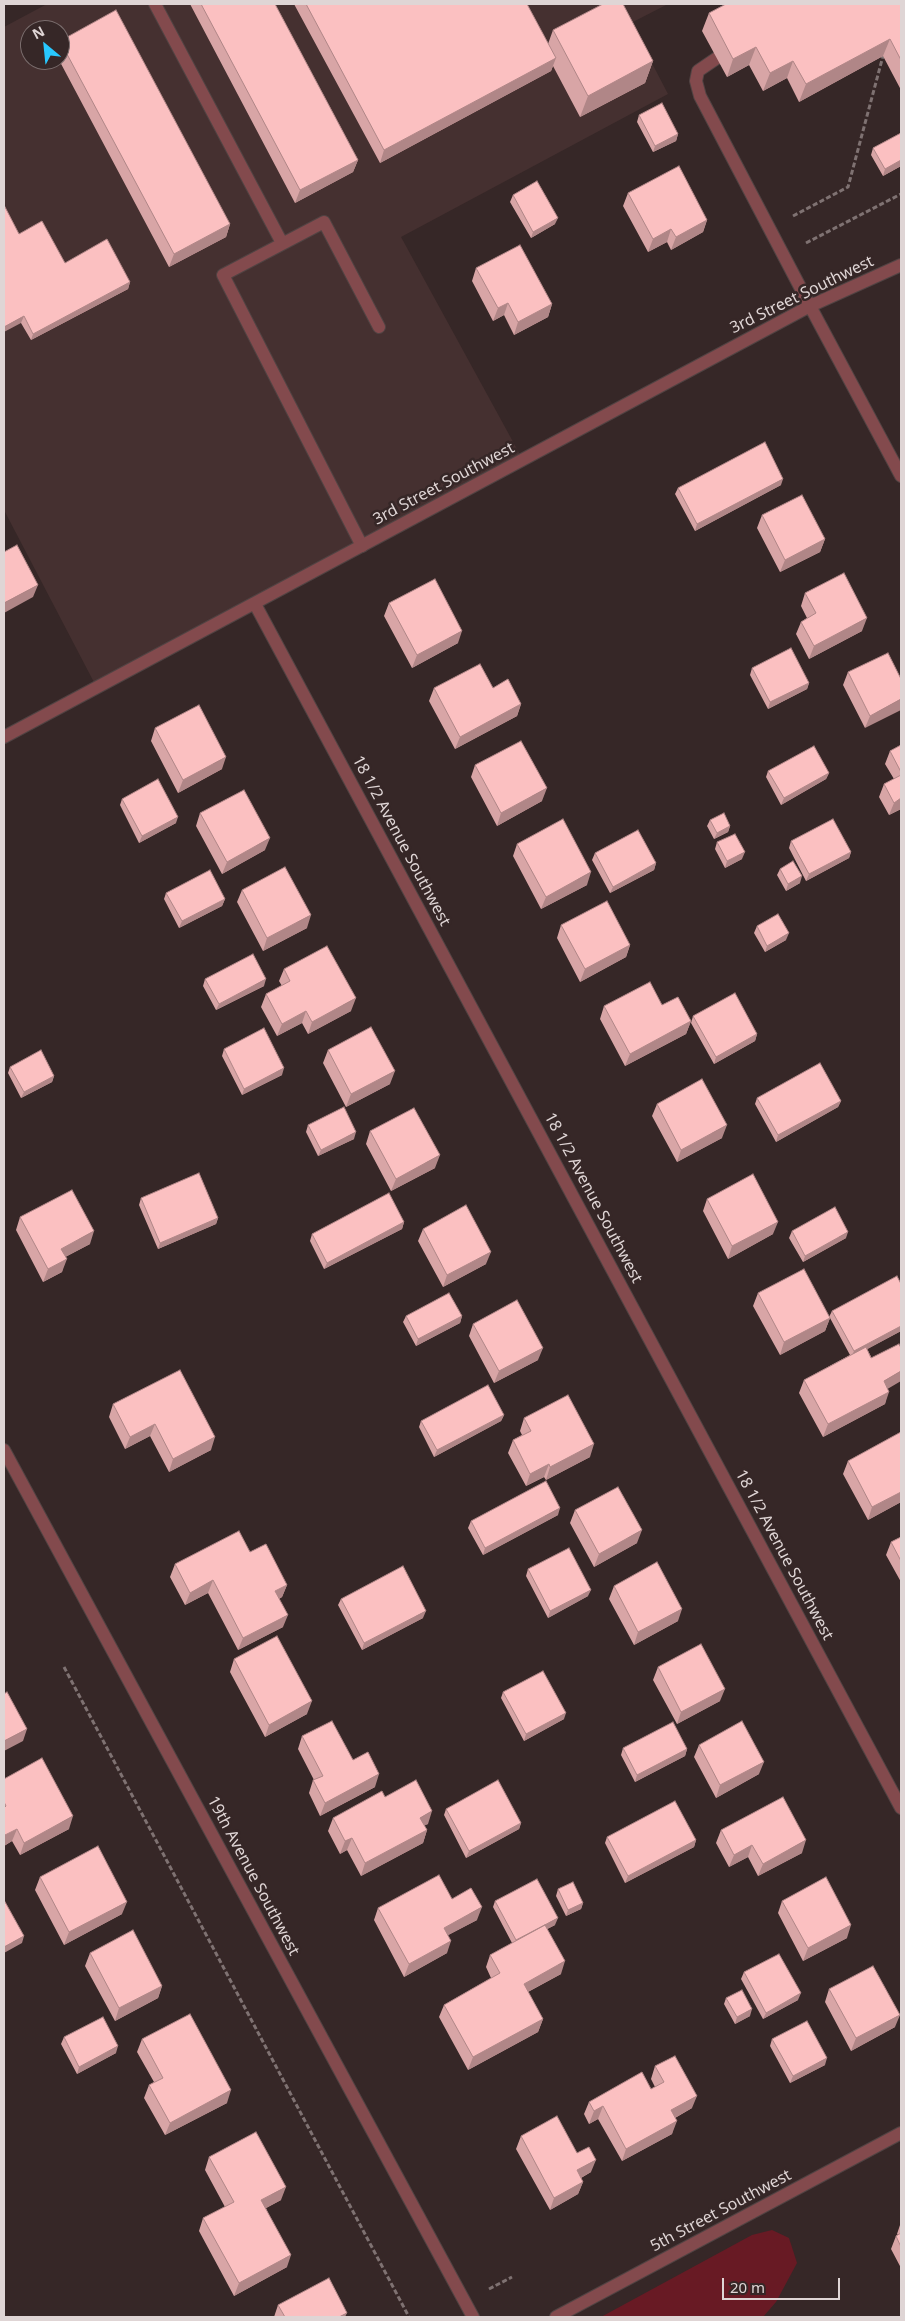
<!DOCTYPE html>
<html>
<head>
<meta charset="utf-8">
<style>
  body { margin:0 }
  #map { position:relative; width:905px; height:2321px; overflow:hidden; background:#362727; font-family:"Noto Sans",sans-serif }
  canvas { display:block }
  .frame { position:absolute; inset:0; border:5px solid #dfd5d5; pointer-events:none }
  .north { position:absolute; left:20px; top:20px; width:50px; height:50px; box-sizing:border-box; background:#362727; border:1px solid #7a6d6d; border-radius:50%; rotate:332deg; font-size:14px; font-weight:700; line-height:20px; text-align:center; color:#dfd5d5 }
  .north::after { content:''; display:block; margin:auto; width:18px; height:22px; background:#28c8ff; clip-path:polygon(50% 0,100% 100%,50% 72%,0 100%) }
  .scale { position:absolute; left:722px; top:2278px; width:118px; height:22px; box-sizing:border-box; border:2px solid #dfd5d5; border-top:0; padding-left:6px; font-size:15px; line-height:18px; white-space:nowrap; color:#dfd5d5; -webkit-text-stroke:4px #362727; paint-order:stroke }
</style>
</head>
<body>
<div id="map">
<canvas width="905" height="2321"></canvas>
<div class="frame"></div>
<div class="north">N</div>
<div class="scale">20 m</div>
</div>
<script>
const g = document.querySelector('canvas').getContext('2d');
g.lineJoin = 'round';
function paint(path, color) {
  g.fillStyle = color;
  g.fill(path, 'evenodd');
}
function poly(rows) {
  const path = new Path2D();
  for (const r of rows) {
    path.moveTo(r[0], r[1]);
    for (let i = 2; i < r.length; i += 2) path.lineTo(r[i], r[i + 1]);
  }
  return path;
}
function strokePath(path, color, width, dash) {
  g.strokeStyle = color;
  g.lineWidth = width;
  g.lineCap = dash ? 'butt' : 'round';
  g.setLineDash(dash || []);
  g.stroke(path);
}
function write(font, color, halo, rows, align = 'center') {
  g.font = font + ' "Noto Sans",sans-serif';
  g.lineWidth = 5;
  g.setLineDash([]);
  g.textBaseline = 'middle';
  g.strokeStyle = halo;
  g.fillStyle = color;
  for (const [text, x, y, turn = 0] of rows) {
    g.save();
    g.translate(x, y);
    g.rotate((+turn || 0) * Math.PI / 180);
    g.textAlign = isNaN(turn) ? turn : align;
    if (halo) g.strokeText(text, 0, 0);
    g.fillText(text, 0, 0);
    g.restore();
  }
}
const built = poly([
  [47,4,668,4,631,23,668,94,401,237,523,460,97,688,4,510,4,27],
  [30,30,60,30,60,60,30,60]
]);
const green = poly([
  [772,2230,789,2238,797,2263,776,2302,763,2317,601,2317,752,2235]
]);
const path = poly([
  [793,216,848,187,883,56],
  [806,243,901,194],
  [64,1667,409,2317],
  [489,2289,512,2277]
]);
const lane = poly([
  [155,4,282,243],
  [717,58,698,71,696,81,700,96,810,306],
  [362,546,223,275,324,222,379,327]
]);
const street = poly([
  [810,306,901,476],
  [255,604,901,1808],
  [4,737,810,306,901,265],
  [4,1450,473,2317],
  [556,2317,901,2133]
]);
const wall = poly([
  [190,4,275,4,358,160,353,172,295,203],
  [294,4,527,4,548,44,553,30,653,61,645,83,580,117,553,66,551,71,380,163],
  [901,4,901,90,883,56,799,102,787,78,763,91,749,65,727,77,702,31,709,13],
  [60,40,230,224,226,237,169,267,59,60,60,60],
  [639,115,678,134,676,141,653,152,637,122],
  [901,133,901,166,883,176,871,155,873,148],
  [628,193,707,220,703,232,671,250,667,242,648,252,623,206],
  [513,195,555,224,531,238,510,202],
  [19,234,65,263,130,282,128,289,31,340,21,323],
  [476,268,552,304,548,317,514,335,504,315,493,321,472,281],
  [781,485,695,531,675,494,678,488],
  [762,515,825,539,820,552,780,572,757,528],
  [805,593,862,631,809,659,796,634,801,622,807,618,801,606],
  [389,603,458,643,412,668,384,616],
  [752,668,809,683,807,689,768,709,750,675],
  [848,672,901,679,865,728,843,685],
  [434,688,493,688,521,704,517,716,455,749,429,701],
  [155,728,222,769,178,793,151,741],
  [901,745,901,809,889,815,879,797,884,784,894,779,885,764,890,751],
  [475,765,542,801,497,826,471,777],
  [768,771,829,773,826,779,781,805,766,777],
  [122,799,176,823,139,843,120,805],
  [200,813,265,850,222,874,196,826],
  [710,820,730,826,728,832,714,839,707,826],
  [791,841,851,852,849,858,806,881,789,848],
  [717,842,742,859,725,868,715,849],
  [517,844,587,885,541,909,513,856],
  [595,853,656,863,654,870,610,893,592,860],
  [780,869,800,883,786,891,777,875],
  [242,890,307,928,263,951,237,902],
  [166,893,225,899,222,906,179,928,164,899],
  [561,925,630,945,626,957,580,982,557,938],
  [757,926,786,940,765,952,754,933],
  [284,969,351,1011,308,1034,302,1023,277,1036,261,1007,266,994,282,986,279,981],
  [205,979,264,986,216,1010,203,986],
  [662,1005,691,1021,686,1034,625,1066,600,1019,604,1006],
  [693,1016,757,1034,755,1041,714,1064,691,1023],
  [224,1049,282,1075,242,1095,222,1056],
  [328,1050,390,1084,346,1107,323,1063],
  [10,1067,54,1076,52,1082,21,1098,8,1073],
  [757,1098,841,1101,838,1107,776,1142,755,1104],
  [657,1104,722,1138,677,1162,652,1116],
  [308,1125,354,1139,318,1156,306,1132],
  [370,1131,435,1168,391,1191,366,1144],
  [141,1198,218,1218,216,1224,158,1249,139,1205],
  [707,1199,773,1234,728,1259,703,1211],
  [20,1217,90,1244,65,1257,62,1272,43,1282,16,1230],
  [404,1222,402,1229,324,1269,310,1241,312,1234],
  [423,1229,486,1264,443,1287,418,1241],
  [792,1231,846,1238,803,1262,789,1238],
  [901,1284,901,1331,867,1349,888,1389,885,1404,823,1437,799,1393,804,1380,850,1355,830,1318,825,1331,780,1355,753,1306,758,1293,829,1317,832,1311],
  [406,1316,462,1316,460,1323,416,1346,403,1322],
  [473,1324,538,1360,494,1383,469,1336],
  [113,1404,211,1450,169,1472,150,1436,125,1449,109,1417],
  [504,1415,501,1421,434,1457,419,1427,421,1421],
  [524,1418,590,1457,546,1480,544,1477,526,1486,508,1453,513,1440,522,1435,520,1431],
  [901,1432,901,1502,868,1520,843,1474,848,1461],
  [575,1510,637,1543,594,1567,570,1523],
  [558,1515,483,1555,468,1528,471,1521],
  [901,1537,901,1582,886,1555,891,1542],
  [250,1552,287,1585,282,1597,279,1599,283,1627,238,1650,208,1593,185,1605,170,1577,175,1564],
  [528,1569,588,1596,548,1618,526,1576],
  [614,1586,678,1621,634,1645,609,1599],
  [341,1599,423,1618,362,1650,338,1605],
  [234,1659,307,1714,265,1737,230,1672],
  [658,1667,720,1701,677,1724,653,1680],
  [503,1692,564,1719,524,1741,501,1698],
  [302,1736,353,1760,375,1787,320,1816,309,1793,313,1780,314,1780,298,1749],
  [699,1745,759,1774,716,1798,694,1757],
  [623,1748,687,1749,685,1756,635,1782,621,1755],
  [4,1779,69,1829,20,1855,12,1841,4,1846],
  [385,1797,428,1824,424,1825,427,1830,423,1843,361,1876,347,1850,340,1854,328,1831,333,1818],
  [446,1809,521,1823,519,1829,466,1858,444,1815],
  [721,1830,802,1853,758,1876,748,1857,729,1867,716,1843],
  [607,1837,696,1840,694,1847,625,1883,605,1843],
  [40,1877,122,1914,64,1945,35,1890],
  [558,1889,583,1903,581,1909,566,1916,556,1896],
  [452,1899,477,1920,448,1935,447,1953,404,1977,374,1920,378,1908],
  [495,1901,555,1925,547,1929,561,1974,528,1992,543,2019,538,2032,468,2070,439,2017,444,2005,491,1978,486,1967,490,1955,512,1943,493,1907],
  [782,1901,847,1938,803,1961,778,1913],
  [90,1953,162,1986,158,1998,115,2021,85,1966],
  [744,1972,798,2000,763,2019,741,1979],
  [829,1989,895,2027,851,2051,825,2002],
  [726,1998,750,2016,735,2024,724,2004],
  [64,2037,116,2053,77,2074,61,2044],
  [142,2039,227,2103,165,2135,144,2098,149,2085,154,2082,137,2052],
  [772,2039,825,2065,790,2083,770,2046],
  [655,2066,692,2108,675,2118,672,2134,622,2161,598,2119,589,2124,584,2114,589,2102,651,2089,655,2087,651,2079],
  [521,2136,577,2153,591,2172,581,2178,583,2182,578,2194,550,2210,516,2149],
  [209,2157,281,2200,266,2208,287,2267,234,2296,199,2231,203,2218,225,2207,205,2170],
  [901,2222,901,2268,891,2249,896,2236,898,2235,897,2234],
  [278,2305,345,2317,274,2317]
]);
const shadedWall = poly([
  [890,39,883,56,799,102,806,84],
  [756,47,749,65,727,77,733,59],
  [556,58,551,71,380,163,384,150],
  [653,61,645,83,580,117,588,96],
  [793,61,787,78,763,91,770,73],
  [678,134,676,141,653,152,655,146],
  [358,160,353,172,295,203,300,190],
  [901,160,901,166,883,176,885,169],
  [558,218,555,224,531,238,533,232],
  [707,220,703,232,671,250,676,237],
  [230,224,226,237,169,267,174,254],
  [671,229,667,242,648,252,653,239],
  [130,282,128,289,31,340,33,334],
  [508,303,504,315,493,321,498,308],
  [552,304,548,317,514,335,518,322],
  [24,316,21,323,4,332,4,327],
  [783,479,781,485,695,531,697,524],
  [825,539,820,552,780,572,785,560],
  [38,585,33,597,4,613,4,603],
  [867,618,862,631,809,659,814,646],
  [462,631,458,643,412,668,417,655],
  [809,683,807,689,768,709,770,702],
  [901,699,901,710,865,728,870,716],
  [521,704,517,716,455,749,460,737],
  [226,757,222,769,178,793,183,780],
  [829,773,826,779,781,805,784,798],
  [547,788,542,801,497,826,501,813],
  [901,798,901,809,889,815,894,803],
  [178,817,176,823,139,843,142,836],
  [730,826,728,832,714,839,717,833],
  [270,838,265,850,222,874,227,862],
  [745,852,742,859,725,868,727,861],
  [851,852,849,858,806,881,809,874],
  [656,863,654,870,610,893,613,887],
  [591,872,587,885,541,909,546,897],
  [802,876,800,883,786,891,788,884],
  [225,899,222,906,179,928,182,921],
  [311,915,307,928,263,951,267,938],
  [789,933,786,940,765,952,767,946],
  [630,945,626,957,580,982,585,969],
  [266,979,264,986,216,1010,219,1004],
  [356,998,351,1011,308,1034,312,1022],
  [306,1011,302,1023,277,1036,282,1024],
  [691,1021,686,1034,625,1066,630,1054],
  [757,1034,755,1041,714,1064,716,1057],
  [284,1068,282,1075,242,1095,244,1089],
  [395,1071,390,1084,346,1107,351,1094],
  [54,1076,52,1082,21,1098,24,1092],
  [841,1101,838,1107,776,1142,778,1135],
  [727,1125,722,1138,677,1162,681,1150],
  [356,1132,354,1139,318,1156,321,1150],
  [440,1155,435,1168,391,1191,396,1179],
  [218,1218,216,1224,158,1249,160,1243],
  [404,1222,402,1229,324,1269,327,1263],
  [778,1222,773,1234,728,1259,732,1246],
  [94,1231,90,1244,56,1262,61,1249],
  [848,1232,846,1238,803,1262,805,1256],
  [491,1252,486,1264,443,1287,447,1275],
  [67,1259,62,1272,43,1282,48,1269],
  [462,1316,460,1323,416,1346,418,1339],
  [830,1318,825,1331,780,1355,784,1342],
  [901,1326,901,1331,851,1358,854,1351],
  [543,1348,538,1360,494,1383,499,1371],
  [901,1371,901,1381,879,1394,884,1381],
  [889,1392,885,1404,823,1437,828,1424],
  [504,1415,501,1421,434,1457,437,1450],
  [155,1424,150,1436,125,1449,130,1437],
  [215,1437,211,1450,169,1472,173,1459],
  [594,1444,590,1457,546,1480,550,1467],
  [549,1464,544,1477,526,1486,530,1474],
  [901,1492,901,1502,868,1520,872,1507],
  [560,1508,558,1515,483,1555,485,1548],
  [642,1530,637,1543,594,1567,599,1554],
  [213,1580,208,1593,185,1605,190,1593],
  [287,1585,282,1597,271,1603,275,1591],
  [591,1590,588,1596,548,1618,550,1611],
  [682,1609,678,1621,634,1645,638,1632],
  [426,1611,423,1618,362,1650,364,1643],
  [288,1615,283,1627,238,1650,243,1638],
  [725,1689,720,1701,677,1724,681,1712],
  [312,1701,307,1714,265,1737,269,1725],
  [566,1713,564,1719,524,1741,526,1734],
  [27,1729,23,1741,4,1751,4,1741],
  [687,1749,685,1756,635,1782,637,1775],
  [764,1762,759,1774,716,1798,720,1785],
  [379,1774,375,1787,320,1816,325,1803],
  [432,1811,428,1824,415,1830,420,1818],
  [73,1816,69,1829,20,1855,24,1843],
  [521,1823,519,1829,466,1858,469,1851],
  [17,1829,12,1841,4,1846,4,1838,5,1835],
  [427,1830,423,1843,361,1876,365,1863],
  [352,1838,347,1850,340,1854,345,1841],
  [696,1840,694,1847,625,1883,628,1876],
  [806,1840,802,1853,758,1876,763,1864],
  [752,1845,748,1857,729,1867,734,1855],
  [127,1902,122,1914,64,1945,69,1932],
  [583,1903,581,1909,566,1916,568,1910],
  [482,1907,477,1920,439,1940,444,1928],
  [558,1918,555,1925,513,1947,516,1940],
  [851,1925,847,1938,803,1961,808,1948],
  [24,1936,22,1943,4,1953,4,1947],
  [451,1941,447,1953,404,1977,409,1964],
  [565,1961,561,1974,520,1996,524,1984],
  [162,1986,158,1998,115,2021,119,2008],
  [801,1993,798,2000,763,2019,766,2013],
  [752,2009,750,2016,735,2024,737,2017],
  [900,2015,895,2027,851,2051,856,2038],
  [543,2019,538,2032,468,2070,473,2057],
  [118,2046,116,2053,77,2074,79,2067],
  [827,2058,825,2065,790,2083,793,2076],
  [231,2090,227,2103,165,2135,170,2123],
  [697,2096,692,2108,666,2123,671,2110],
  [603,2106,598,2119,589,2124,594,2111],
  [677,2121,672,2134,622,2161,626,2149],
  [596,2160,591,2172,572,2183,577,2170],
  [583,2182,578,2194,550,2210,554,2198],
  [286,2187,281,2200,257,2213,261,2200],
  [291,2255,287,2267,234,2296,239,2283],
  [347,2313,345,2317,339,2317]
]);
const building = poly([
  [201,4,275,4,358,160,300,190,201,4],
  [306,4,527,4,556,58,384,150,306,4],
  [603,4,623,4,653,61,588,96,553,30,603,4],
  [726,4,901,4,901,60,890,39,806,84,793,61,770,73,756,47,733,59,709,13,726,4],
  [116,10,230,224,174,254,60,41,116,10],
  [662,103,678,134,655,146,639,115,662,103],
  [901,133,901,160,885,169,873,148,901,133],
  [679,166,707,220,676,237,671,229,653,239,628,193,679,166],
  [537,181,558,218,533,232,513,195,537,181],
  [4,205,19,234,42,221,65,263,107,239,130,282,33,334,24,316,4,327,4,205],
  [520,245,552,304,518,322,508,303,498,308,476,268,520,245],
  [765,442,783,479,697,524,678,488,765,442],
  [802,495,825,539,785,560,762,515,802,495],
  [17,545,38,585,4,603,4,552,17,545],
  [844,573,867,618,814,646,801,622,816,613,805,593,844,573],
  [435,579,462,631,417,655,389,603,435,579],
  [791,648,809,683,770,702,752,668,791,648],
  [888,653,901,679,901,699,870,716,848,672,888,653],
  [480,664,493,688,508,679,521,704,460,737,434,688,480,664],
  [199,705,226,757,183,780,155,728,199,705],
  [521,741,547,788,501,813,475,765,521,741],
  [901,745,901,772,890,751,901,745],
  [814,746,829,773,784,798,768,771,814,746],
  [901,775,901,798,894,803,884,784,901,775],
  [158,779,178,817,142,836,122,799,158,779],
  [244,790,270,838,227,862,200,813,244,790],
  [724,813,730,826,717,833,710,820,724,813],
  [563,819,591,872,546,897,517,844,563,819],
  [833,819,851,852,809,874,791,841,833,819],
  [638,830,656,863,613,887,595,853,638,830],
  [735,834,745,852,727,861,717,842,735,834],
  [793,861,802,876,788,884,780,869,793,861],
  [285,867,311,915,267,938,242,890,285,867],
  [210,870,225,899,182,921,166,893,210,870],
  [607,901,630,945,585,969,561,925,607,901],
  [778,914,789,933,767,946,757,926,778,914],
  [327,946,356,998,312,1022,306,1011,282,1024,266,994,290,981,284,969,327,946],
  [253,954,266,979,219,1004,205,979,253,954],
  [650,982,662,1005,678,997,691,1021,630,1054,604,1006,650,982],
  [735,993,757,1034,716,1057,693,1016,735,993],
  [371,1027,395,1071,351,1094,328,1050,371,1027],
  [264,1028,284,1068,244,1089,224,1049,264,1028],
  [41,1050,54,1076,24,1092,10,1067,41,1050],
  [820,1063,841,1101,778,1135,757,1098,820,1063],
  [702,1079,727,1125,681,1150,657,1104,702,1079],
  [344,1107,356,1132,321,1150,308,1125,344,1107],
  [414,1108,440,1155,396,1179,370,1131,414,1108],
  [199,1173,218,1218,160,1243,141,1198,199,1173],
  [753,1174,778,1222,732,1246,707,1199,753,1174],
  [72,1190,94,1231,61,1249,67,1259,48,1269,20,1217,72,1190],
  [389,1193,404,1222,327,1263,312,1234,389,1193],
  [466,1205,491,1252,447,1275,423,1229,466,1205],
  [835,1207,848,1232,805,1256,792,1231,835,1207],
  [804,1269,830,1318,784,1342,758,1293,804,1269],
  [897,1276,901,1284,901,1326,854,1351,832,1311,897,1276],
  [449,1293,462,1316,418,1339,406,1316,449,1293],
  [517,1300,543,1348,499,1371,473,1324,517,1300],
  [899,1344,901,1348,901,1371,884,1381,889,1392,828,1424,804,1380,866,1347,871,1358,899,1344],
  [180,1370,215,1437,173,1459,155,1424,130,1437,113,1404,180,1370],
  [488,1385,504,1415,437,1450,421,1421,488,1385],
  [568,1395,594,1444,550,1467,549,1464,530,1474,513,1440,531,1431,524,1418,568,1395],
  [901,1432,901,1492,872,1507,848,1461,901,1432],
  [546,1481,560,1508,485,1548,471,1521,546,1481],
  [618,1487,642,1530,599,1554,575,1510,618,1487],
  [239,1531,250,1552,266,1544,287,1585,275,1591,288,1615,243,1638,213,1580,190,1593,175,1564,239,1531],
  [901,1537,901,1561,891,1542,901,1537],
  [569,1548,591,1590,550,1611,528,1569,569,1548],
  [657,1562,682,1609,638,1632,614,1586,657,1562],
  [403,1566,426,1611,364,1643,341,1599,403,1566],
  [277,1636,312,1701,269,1725,234,1659,277,1636],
  [701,1644,725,1689,681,1712,658,1667,701,1644],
  [543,1671,566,1713,526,1734,503,1692,543,1671],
  [7,1692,27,1729,4,1741,4,1694,7,1692],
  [332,1721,353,1760,368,1752,379,1774,325,1803,313,1780,323,1776,302,1736,332,1721],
  [742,1721,764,1762,720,1785,699,1745,742,1721],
  [673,1722,687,1749,637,1775,623,1748,673,1722],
  [42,1758,73,1816,24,1843,17,1829,5,1835,4,1833,4,1808,6,1806,4,1802,4,1779,42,1758],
  [416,1780,432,1811,420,1818,427,1830,365,1863,352,1838,345,1841,333,1818,382,1791,385,1797,416,1780],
  [498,1780,521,1823,469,1851,446,1809,498,1780],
  [783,1797,806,1840,763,1864,752,1845,734,1855,721,1830,783,1797],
  [675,1801,696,1840,628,1876,607,1837,675,1801],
  [98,1846,127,1902,69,1932,40,1877,98,1846],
  [439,1875,452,1899,471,1888,482,1907,444,1928,451,1941,409,1964,378,1908,439,1875],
  [826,1877,851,1925,808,1948,782,1901,826,1877],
  [537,1879,558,1918,516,1940,495,1901,537,1879],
  [573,1882,583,1903,568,1910,558,1889,573,1882],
  [4,1900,24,1936,4,1947,4,1900],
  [545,1925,565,1961,524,1984,543,2019,473,2057,444,2005,500,1973,490,1955,545,1925],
  [133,1930,162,1986,119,2008,90,1953,133,1930],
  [779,1954,801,1993,766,2013,744,1972,779,1954],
  [873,1966,900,2015,856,2038,829,1989,873,1966],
  [742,1990,752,2009,737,2017,726,1998,742,1990],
  [190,2014,231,2090,170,2123,149,2085,163,2078,142,2039,190,2014],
  [103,2017,118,2046,79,2067,64,2037,103,2017],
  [807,2021,827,2058,793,2076,772,2039,807,2021],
  [675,2056,697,2096,671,2110,677,2121,626,2149,603,2106,594,2111,589,2102,642,2072,651,2089,664,2082,655,2066,675,2056],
  [557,2116,577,2153,589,2147,596,2160,577,2170,583,2182,554,2198,521,2136,557,2116],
  [256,2132,286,2187,261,2200,291,2255,239,2283,203,2218,234,2202,209,2157,256,2132],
  [901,2233,901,2247,896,2236,901,2233],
  [329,2278,347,2313,339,2317,285,2317,278,2305,329,2278]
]);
const streetNames = [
  ["3rd Street Southwest",802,295,-26],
  ["3rd Street Southwest",444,484,-28],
  ["18 1/2 Avenue Southwest",401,841,62],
  ["18 1/2 Avenue Southwest",593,1198,62],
  ["18 1/2 Avenue Southwest",784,1555,62],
  ["19th Avenue Southwest",253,1876,62],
  ["5th Street Southwest",721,2211,-28]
];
paint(built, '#453030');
paint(green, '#681a24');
strokePath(lane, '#514343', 14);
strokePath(street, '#514343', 14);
strokePath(path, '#7f7272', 3, [5, 2.5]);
strokePath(lane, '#834a4d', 12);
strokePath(street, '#834a4d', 12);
paint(wall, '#d8a5a6');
paint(shadedWall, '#b08687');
paint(building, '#fbc0c1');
strokePath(building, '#b08687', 1);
write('16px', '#dfd5d5', '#362727', streetNames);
</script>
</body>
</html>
